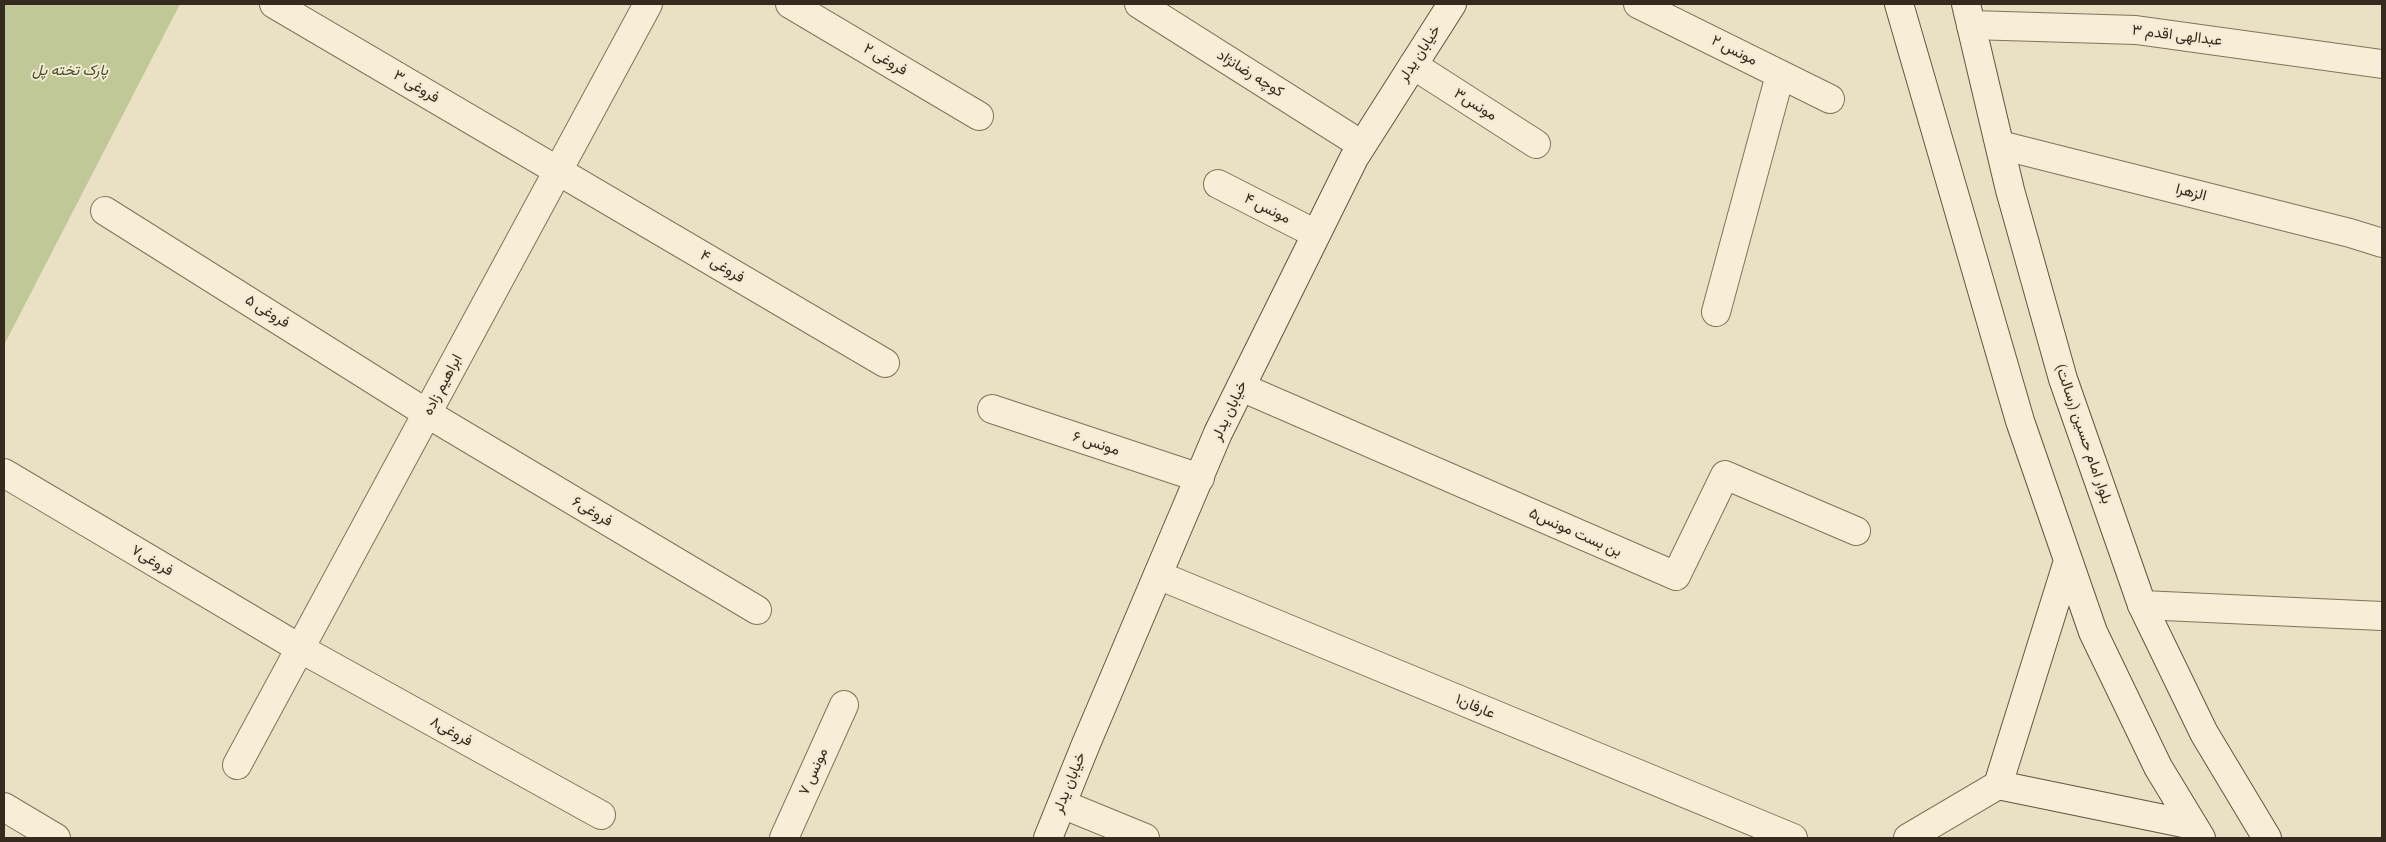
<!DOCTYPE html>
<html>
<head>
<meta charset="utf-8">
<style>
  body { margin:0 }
  #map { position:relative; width:2386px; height:842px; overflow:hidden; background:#eae0c3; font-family:"Source Serif 4",serif }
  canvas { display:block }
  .frame { position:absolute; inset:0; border:5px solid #342a1e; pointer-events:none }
</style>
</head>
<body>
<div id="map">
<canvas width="2386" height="842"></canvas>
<div class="frame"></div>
</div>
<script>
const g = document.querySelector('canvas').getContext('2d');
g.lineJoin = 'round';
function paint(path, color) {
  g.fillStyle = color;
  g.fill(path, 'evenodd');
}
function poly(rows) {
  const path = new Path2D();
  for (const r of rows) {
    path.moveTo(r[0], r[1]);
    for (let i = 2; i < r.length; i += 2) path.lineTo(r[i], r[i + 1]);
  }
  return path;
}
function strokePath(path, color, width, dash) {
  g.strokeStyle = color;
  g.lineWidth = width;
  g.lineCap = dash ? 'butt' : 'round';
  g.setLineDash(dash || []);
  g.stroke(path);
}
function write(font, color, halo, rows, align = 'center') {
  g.font = font + ' "Source Serif 4",Vazirmatn,serif';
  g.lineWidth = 4;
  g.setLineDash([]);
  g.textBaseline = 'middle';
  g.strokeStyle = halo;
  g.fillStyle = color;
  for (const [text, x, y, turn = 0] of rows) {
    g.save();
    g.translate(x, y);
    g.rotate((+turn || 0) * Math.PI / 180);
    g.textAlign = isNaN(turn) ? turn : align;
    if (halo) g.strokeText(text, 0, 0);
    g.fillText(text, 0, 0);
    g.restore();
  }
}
const green = poly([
  [4,4,180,4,4,345]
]);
const street = poly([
  [274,4,885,363],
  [790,4,979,116],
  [1139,4,1362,145],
  [1638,4,1830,99],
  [1971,25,2136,30,2382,64],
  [1413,65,1536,144],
  [2000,145,2350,233,2382,243],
  [1218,184,1316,234],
  [105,211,428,414,757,610],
  [1716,312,1780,75],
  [1241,387,1676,576,1725,475,1856,531],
  [992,409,1200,478],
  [4,473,301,649,601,815],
  [1158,575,1793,838],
  [2142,605,2382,616],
  [237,765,648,4],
  [1062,804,1145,838],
  [4,807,56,838],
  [784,838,844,705],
  [1908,838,1998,785]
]);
const secondary = poly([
  [1899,4,2020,421,2093,632,2158,767,2201,838],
  [1966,4,2010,190,2063,379,2142,605,2204,733,2267,838],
  [2068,561,1998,785,2193,825],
  [1048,838,1086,744,1218,433,1354,158,1452,4]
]);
const streetNames = [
  ["عبدالهی اقدم ۳",2177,36,7],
  ["مونس ۲",1734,51,27],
  ["خیابان یدلر",1420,54,-57],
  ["فروغی ۲",885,60,31],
  ["کوچه رضانژاد",1250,74,32],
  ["فروغی ۳",416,87,30],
  ["مونس۳",1475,105,32],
  ["الزهرا",2191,193,14],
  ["مونس ۴",1267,209,27],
  ["فروغی ۴",722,267,31],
  ["فروغی ۵",267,312,32],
  ["ابراهیم زاده",443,385,-62],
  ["خیابان یدلر",1230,411,-65],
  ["بلوار امام حسین (رسالت)",2083,434,71],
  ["مونس ۶",1096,444,18],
  ["فروغی۶",592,512,31],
  ["بن بست مونس۵",1575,533,24],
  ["فروغی۷",152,561,31],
  ["عارفان۱",1475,707,23],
  ["فروغی۸",451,732,29],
  ["مونس ۷",814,772,-66],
  ["خیابان یدلر",1070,783,-68]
];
const parkNames = [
  ["پارک تخته پل",70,71]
];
paint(green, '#c0c898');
strokePath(street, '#83725b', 30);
strokePath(secondary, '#65543f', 30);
strokePath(street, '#f6eed6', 28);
strokePath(secondary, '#f6eed6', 28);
write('15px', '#342a1e', '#f2ead2', streetNames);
write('italic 15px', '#434f27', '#f2ead2', parkNames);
</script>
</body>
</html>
